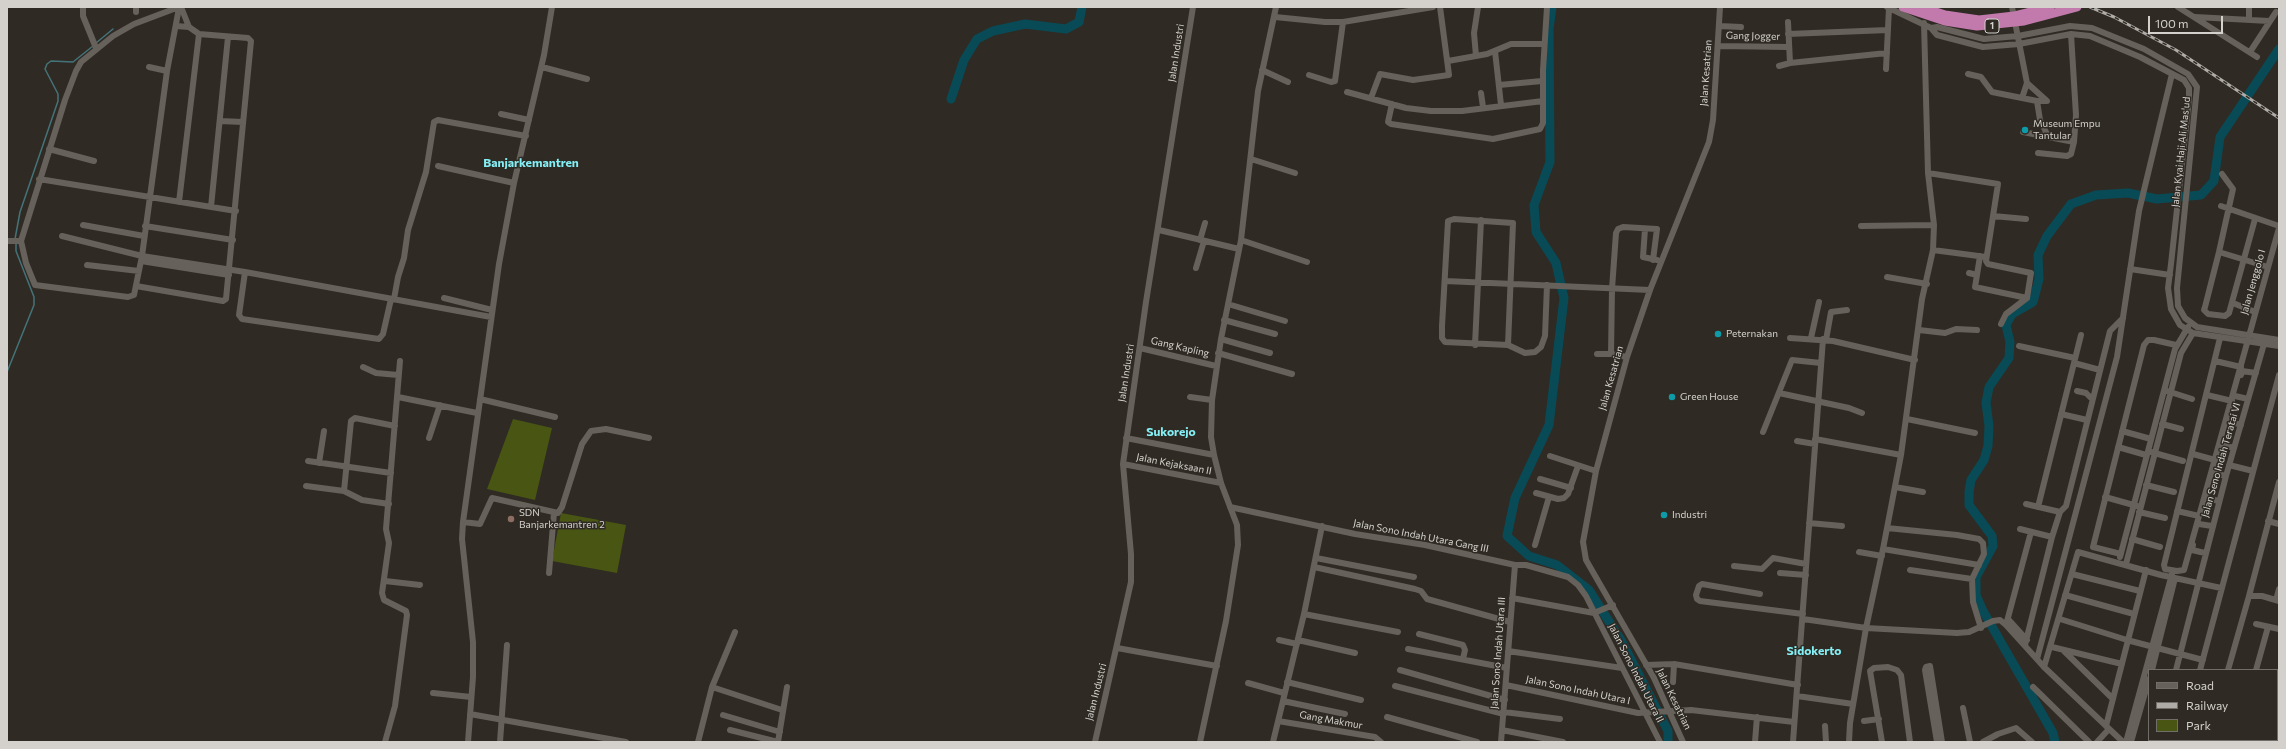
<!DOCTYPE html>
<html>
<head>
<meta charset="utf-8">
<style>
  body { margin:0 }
  #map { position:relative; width:2286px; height:749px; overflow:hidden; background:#2f2b24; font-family:Commissioner,sans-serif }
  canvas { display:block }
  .frame { position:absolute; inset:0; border:8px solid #d4d1cd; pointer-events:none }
  .legend { position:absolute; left:2148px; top:669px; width:130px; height:72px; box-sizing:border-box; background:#2f2b24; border:1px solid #716d68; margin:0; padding:5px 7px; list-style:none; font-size:12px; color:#d4d1cd }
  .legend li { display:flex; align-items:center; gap:8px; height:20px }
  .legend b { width:20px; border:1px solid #716d68 }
  .scale { position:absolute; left:2148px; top:16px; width:75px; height:18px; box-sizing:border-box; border:2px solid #d4d1cd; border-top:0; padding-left:5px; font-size:12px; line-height:14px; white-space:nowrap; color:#d4d1cd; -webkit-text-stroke:3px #2f2b24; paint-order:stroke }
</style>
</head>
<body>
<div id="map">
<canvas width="2286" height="749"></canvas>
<div class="frame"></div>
<ul class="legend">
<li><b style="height:5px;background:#66615a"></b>Road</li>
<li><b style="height:5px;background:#afaba7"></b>Railway</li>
<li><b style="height:11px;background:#495512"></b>Park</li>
</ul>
<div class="scale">100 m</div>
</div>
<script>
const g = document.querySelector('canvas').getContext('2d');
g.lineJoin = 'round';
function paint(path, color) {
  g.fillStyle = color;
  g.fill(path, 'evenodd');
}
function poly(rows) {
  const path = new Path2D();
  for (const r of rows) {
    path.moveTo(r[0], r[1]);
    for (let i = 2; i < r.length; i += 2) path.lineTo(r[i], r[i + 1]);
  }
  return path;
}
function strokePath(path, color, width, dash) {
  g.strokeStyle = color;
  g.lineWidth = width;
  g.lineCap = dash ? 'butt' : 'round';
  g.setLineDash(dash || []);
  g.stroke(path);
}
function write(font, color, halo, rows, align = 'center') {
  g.font = font + ' Commissioner,sans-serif';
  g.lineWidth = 3;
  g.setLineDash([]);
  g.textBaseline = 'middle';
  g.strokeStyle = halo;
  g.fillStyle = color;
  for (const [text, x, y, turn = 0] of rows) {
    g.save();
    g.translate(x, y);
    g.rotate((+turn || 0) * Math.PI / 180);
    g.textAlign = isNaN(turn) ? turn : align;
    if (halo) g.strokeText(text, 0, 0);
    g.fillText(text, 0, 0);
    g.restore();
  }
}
const green = poly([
  [513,419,552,428,535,500,487,489],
  [561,513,626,525,617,573,552,561]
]);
const stream = poly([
  [96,43,113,29],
  [15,239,20,212,58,101,58,94,45,69,47,64,51,61,73,62,93,46],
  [7,372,34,305,34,297,16,251,16,243]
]);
const river = poly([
  [1552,7,1549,29,1550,162,1534,205,1536,232,1556,263,1564,298,1549,425,1515,498,1507,536,1529,556,1557,565,1589,590,1622,642,1668,731,1668,742],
  [951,99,964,60,977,39,993,31,1025,24,1066,29,1079,22,1082,7],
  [2055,742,2053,733,1983,611,1976,595,1976,577,1993,546,1992,536,1969,505,1969,492,1971,480,1984,460,1988,446,1989,426,1986,403,1989,387,2009,358,2010,342,2006,325,2012,314,2033,302,2039,279,2038,255,2047,236,2071,204,2096,195,2128,193,2157,199,2201,195,2214,181,2220,137,2279,49]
]);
const minor = poly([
  [83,7,83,16,96,48],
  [181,7,189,27],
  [1887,7,1931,28,1937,27,1984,39,2018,36,2070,26,2092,28,2144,49,2188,74,2197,87,2177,288,2178,306,2185,318,2197,327,2279,340],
  [2178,7,2257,57],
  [136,12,136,7],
  [1275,17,1325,22,1343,22,1433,7],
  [2195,17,2269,21],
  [2249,20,2249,7],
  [1788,22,1790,63],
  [1719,26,1741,27],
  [1931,28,1937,35,1983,47,2019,44,2071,34,2090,36,2140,57,2184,80,2189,88,2189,99,2171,264,2168,288,2171,309,2180,325,2193,333,2279,346],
  [1788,34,1888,30],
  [1718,46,1788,47],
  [1495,51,1501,105],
  [2250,52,2276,12],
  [1476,56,1474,33,1478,7],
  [1448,61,1487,54,1511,44,1544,44],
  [1779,66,1790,63,1887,53],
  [149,67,167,71],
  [542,67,587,79],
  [1886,69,1889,8],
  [1262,70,1288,82],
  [1968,74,1981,77,1992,92,2037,101,2047,101,2027,83,2012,7],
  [1309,75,1331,82,1335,81,1343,22],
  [1499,85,1542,81],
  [1347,92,1406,108,1431,111,1462,111,1543,101],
  [1481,93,1483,107],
  [1371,98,1380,74,1413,80,1449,75,1440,7],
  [2022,98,2027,83],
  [2037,101,2040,120,2048,136],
  [1392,104,1388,122,1391,124,1493,139,1540,129,1543,123,1543,70,1547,7],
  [501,114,529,120],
  [220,121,243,122],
  [2023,132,2074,142,2076,115,2071,34],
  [49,149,94,161],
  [2038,153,2067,156,2071,154,2074,142],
  [1251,159,1295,173],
  [438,166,514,183],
  [1928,173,1998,184,1986,261,1988,264,2031,273,2027,298,1975,287,1977,275,1969,273],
  [2222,174,2233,189,2219,252,2205,307,2204,310,2208,314,2225,316,2229,313,2255,219],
  [39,179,236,211],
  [179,202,199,34],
  [2221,206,2279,226],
  [211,207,228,37],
  [1993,216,2026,219],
  [83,225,144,236],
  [145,226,233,240],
  [1861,226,1934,225],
  [1645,229,1643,257,1657,260],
  [1159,230,1239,249],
  [62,236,142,256,245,272,491,317],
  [1200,240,1205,223],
  [1241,240,1307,262],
  [7,241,21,241,65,100,76,71,81,62,113,36,134,24,179,7],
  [21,241,26,263,35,285,128,297,134,295,142,256,167,71,179,8],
  [1933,250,1986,257],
  [2219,252,2268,267],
  [141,261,229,275],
  [87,265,139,271],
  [1196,268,1204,241],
  [2130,269,2170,275],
  [245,272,239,315,242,319,379,339,383,334,391,299],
  [1977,275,1980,256],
  [1887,277,1927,284],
  [1445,281,1650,290],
  [136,286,223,301,226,299,251,41,248,38,199,34,189,27,176,26],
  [444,298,492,310],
  [394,299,398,277,404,258,408,230,426,172,434,122,438,120,526,136],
  [2233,303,2255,312],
  [1228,304,1285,321],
  [1224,320,1275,334],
  [2001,324,2006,314,2027,298],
  [1919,330,1945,333,1956,329,1977,330],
  [1790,338,1833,341,1915,360],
  [1811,338,1819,302],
  [2220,338,2164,565,2165,569,2177,571,2184,570,2279,228],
  [1221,339,1270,353],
  [1826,340,1831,312,1847,310],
  [1475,345,1481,220],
  [1508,345,1513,223,1454,219,1448,221,1442,326,1442,338,1445,342,1508,345,1525,353,1535,352,1541,347,1545,336,1547,285],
  [2019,346,2075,358],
  [1140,348,1216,366],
  [1218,353,1292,374],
  [1597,354,1611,354,1612,289,1616,233,1618,229,1623,227,1657,229,1653,260],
  [1611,354,1627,357],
  [2215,361,2241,367],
  [2074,363,2100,370],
  [363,367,376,373,398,375],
  [2241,375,2242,371,2256,373],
  [2077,391,2086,393,2092,399],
  [2167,391,2192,399],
  [1779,393,1849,408,1862,413],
  [2207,395,2232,401],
  [2235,396,2248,399],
  [398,397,477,413],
  [1190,397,1212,400],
  [480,399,555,417],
  [2061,414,2087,420],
  [1907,419,1975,433],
  [2228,421,2241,425],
  [2162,424,2181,429],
  [2122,431,2151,439],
  [1763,432,1792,360,1821,363],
  [429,438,440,405],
  [1126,438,1214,455],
  [1815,439,1901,455],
  [1797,441,1815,444],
  [2222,445,2234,448],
  [2118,447,2146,455],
  [2151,452,2183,461],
  [2193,454,2215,460],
  [1550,456,1596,471],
  [308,461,391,473],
  [319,463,324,431],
  [1123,464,1221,483],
  [2229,465,2253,471],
  [2213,473,2226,476],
  [1540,479,1571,488],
  [2146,485,2174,492],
  [306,486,344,491,362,500,389,504],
  [1895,487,1923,492],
  [344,491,351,421,355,418,395,426],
  [1536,493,1558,499,1564,498,1568,494,1578,466],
  [2105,497,2137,506],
  [2206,498,2219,501],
  [1230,507,1355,534,1425,545,1515,565,1526,565,1568,577,1578,585,1586,596,1660,742],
  [2038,507,2081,335],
  [2177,511,2199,516],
  [2060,512,2066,506,2110,331,2123,318],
  [2139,512,2165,518],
  [2268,521,2279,524],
  [463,522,480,524,492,498,558,513,562,507,582,444,591,431,606,429,649,438],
  [1809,523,1842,526],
  [2199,524,2212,526],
  [1887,528,1957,535,1979,539,1983,543,1984,554,1972,579,1973,602,1981,628],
  [2020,529,2052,537],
  [2132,539,2160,547],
  [1535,545,1549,497],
  [2193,545,2192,550,2205,553],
  [1883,549,1979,565],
  [1859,552,1882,556],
  [2121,554,2093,547,2144,345,2148,340,2154,340,2176,345],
  [2120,557,2175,349,2188,327],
  [1316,558,1414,577],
  [2126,564,2181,353,2193,333],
  [1734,566,1762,569,1773,558,1806,564],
  [1314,567,1415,589,1421,591,1427,599,1510,622],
  [1910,570,1972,579],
  [549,573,554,513],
  [1780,573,1806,575],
  [2072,574,2140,591],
  [385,581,420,585],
  [1760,594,1702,584,1699,586,1696,595,1697,599,1700,601,1803,614],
  [2065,595,2134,614],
  [2249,596,2279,482],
  [1512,598,1594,613],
  [2276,600,2279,589],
  [1594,613,1613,605],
  [1304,614,1398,632],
  [1803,619,1866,628,1957,633,1969,632,1993,621,2000,620,2006,625,2044,667,2123,742],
  [2008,619,2027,640],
  [2060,619,2127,640,2203,660],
  [2256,624,2279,629],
  [2006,625,2031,532],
  [1419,634,1463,645,1465,650,1463,659],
  [1279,640,1297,644],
  [1298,640,1355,653],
  [2025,645,2052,537,2060,512,2026,504],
  [2052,647,2122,664],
  [1117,648,1217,666],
  [1408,649,1507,668],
  [1508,651,1622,668],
  [2064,651,2113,699],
  [2037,659,2117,357,2139,211,2172,74],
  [1646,665,1674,664,1798,685],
  [2044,667,2078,552,2161,575,2221,588],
  [1400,670,1505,700],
  [2152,670,2175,578],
  [2176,670,2226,476,2264,344],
  [2200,670,2279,375],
  [2228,670,2249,596,2262,596,2279,601],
  [2256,670,2268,627],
  [1287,682,1361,700],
  [1673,682,1674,664],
  [1248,683,1284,693],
  [1506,685,1638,713,1691,710,1794,722],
  [1395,686,1504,714],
  [712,687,782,710],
  [2033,687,2089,742],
  [433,693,471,697],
  [1797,696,1853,704],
  [1283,701,1345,714],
  [2277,703,2279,695],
  [1963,708,1970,742],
  [1504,712,1560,719],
  [470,714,626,742],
  [723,715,780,732],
  [2277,715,2279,715],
  [1387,717,1477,742],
  [1278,721,1375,737,1381,742],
  [1864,721,1879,719],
  [1825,726,1826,742],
  [2106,726,2146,570],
  [730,730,778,742],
  [1502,730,1563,742],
  [385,742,395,706,407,615,406,611,384,600,382,593,389,543,386,529,400,361],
  [468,742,473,677,473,642,462,539,463,522,499,264,514,183,544,55,552,7],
  [500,742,507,645],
  [698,742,712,687,735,632],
  [778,742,787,687],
  [1095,742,1131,582,1131,554,1123,464,1146,302,1193,7],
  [1200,742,1226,621,1238,545,1237,525,1221,483,1214,455,1211,437,1212,400,1221,339,1241,240,1258,91,1276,7],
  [1273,742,1304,614,1322,526],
  [1501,742,1515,565],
  [1683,742,1654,678,1586,560,1583,542,1596,471,1627,357,1650,290,1709,142,1713,120,1720,7],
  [1755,742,1757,717],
  [1793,742,1823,339],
  [1849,742,1850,723,1866,628,1883,549,1901,455,1922,299,1933,250,1934,225,1928,173,1924,23],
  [1882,742,1870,671,1874,668,1888,667,1897,670,1901,675,1910,742],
  [1937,742,1925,670,1926,667,1930,666,1942,742],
  [1983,742,1998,734,2016,728,2032,742],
  [2097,742,2109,729],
  [2126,742,2172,574],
  [2131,742,2149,679],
  [2157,742,2157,740],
  [2180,742,2181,740],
  [2208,742,2209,740],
  [2237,742,2237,740],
  [2267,742,2267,740]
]);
const highway = poly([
  [1903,7,1945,21,1977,26,2024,21,2077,7],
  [1921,7,1945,15,1979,20,2014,16,2050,7]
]);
const rail = poly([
  [2090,7,2114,17,2176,50,2279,118]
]);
const markers = [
  [2025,130,4,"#0f9aa8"],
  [1718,334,4,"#0f9aa8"],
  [1672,397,4,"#0f9aa8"],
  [1664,515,4,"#0f9aa8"],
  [511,519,4,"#8d6e63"]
];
const shields = [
  [1992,26,14]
];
const shieldNames = [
  ["1",1992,26]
];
const streetNames = [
  ["Gang Jogger",1753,36,1],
  ["Jalan Industri",1176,53,-81],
  ["Jalan Kesatrian",1706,73,-86],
  ["Jalan Kyai Haji Ali Mas'ud",2181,152,-84],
  ["Jalan Jenggolo I",2253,282,-74],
  ["Gang Kapling",1180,347,13],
  ["Jalan Industri",1126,373,-81],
  ["Jalan Kesatrian",1611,378,-74],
  ["Jalan Seno Indah Teratai VI",2221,460,-74],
  ["Jalan Kejaksaan II",1174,464,11],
  ["Jalan Sono Indah Utara Gang III",1421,536,11],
  ["Jalan Sono Indah Utara III",1498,653,-86],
  ["Jalan Sono Indah Utara II",1636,673,63],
  ["Jalan Sono Indah Utara I",1578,690,12],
  ["Jalan Industri",1096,692,-76],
  ["Jalan Kesatrian",1674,699,64],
  ["Gang Makmur",1331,720,10]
];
const poiNames = [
  ["Museum Empu",2033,124],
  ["Tantular",2033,136],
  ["Peternakan",1726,334],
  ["Green House",1680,397],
  ["SDN",519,513],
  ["Banjarkemantren 2",519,525],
  ["Industri",1672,515]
];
const quarterNames = [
  ["Banjarkemantren",531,163],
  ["Sukorejo",1171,432],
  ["Sidokerto",1814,651]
];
paint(green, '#495512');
strokePath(stream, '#45737a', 1.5);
strokePath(river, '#084b57', 9);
strokePath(minor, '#66615a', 6);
strokePath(highway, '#c27aad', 9);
strokePath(rail, '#afaba7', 3);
strokePath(rail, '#2f2b24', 1.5, [4.5]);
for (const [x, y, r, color] of markers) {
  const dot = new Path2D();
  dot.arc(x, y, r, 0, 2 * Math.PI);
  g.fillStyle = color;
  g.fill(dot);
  strokePath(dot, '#2f2b24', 1.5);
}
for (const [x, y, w] of shields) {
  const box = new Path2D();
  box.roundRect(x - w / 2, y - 7, w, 14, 3);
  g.fillStyle = '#2f2b24';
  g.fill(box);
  strokePath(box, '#d4d1cd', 1);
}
write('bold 9px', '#d4d1cd', null, shieldNames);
write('10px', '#d4d1cd', '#2f2b24', streetNames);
write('10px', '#d4d1cd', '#2f2b24', poiNames, 'left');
write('bold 12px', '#84eff5', '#2f2b24', quarterNames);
</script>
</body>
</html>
